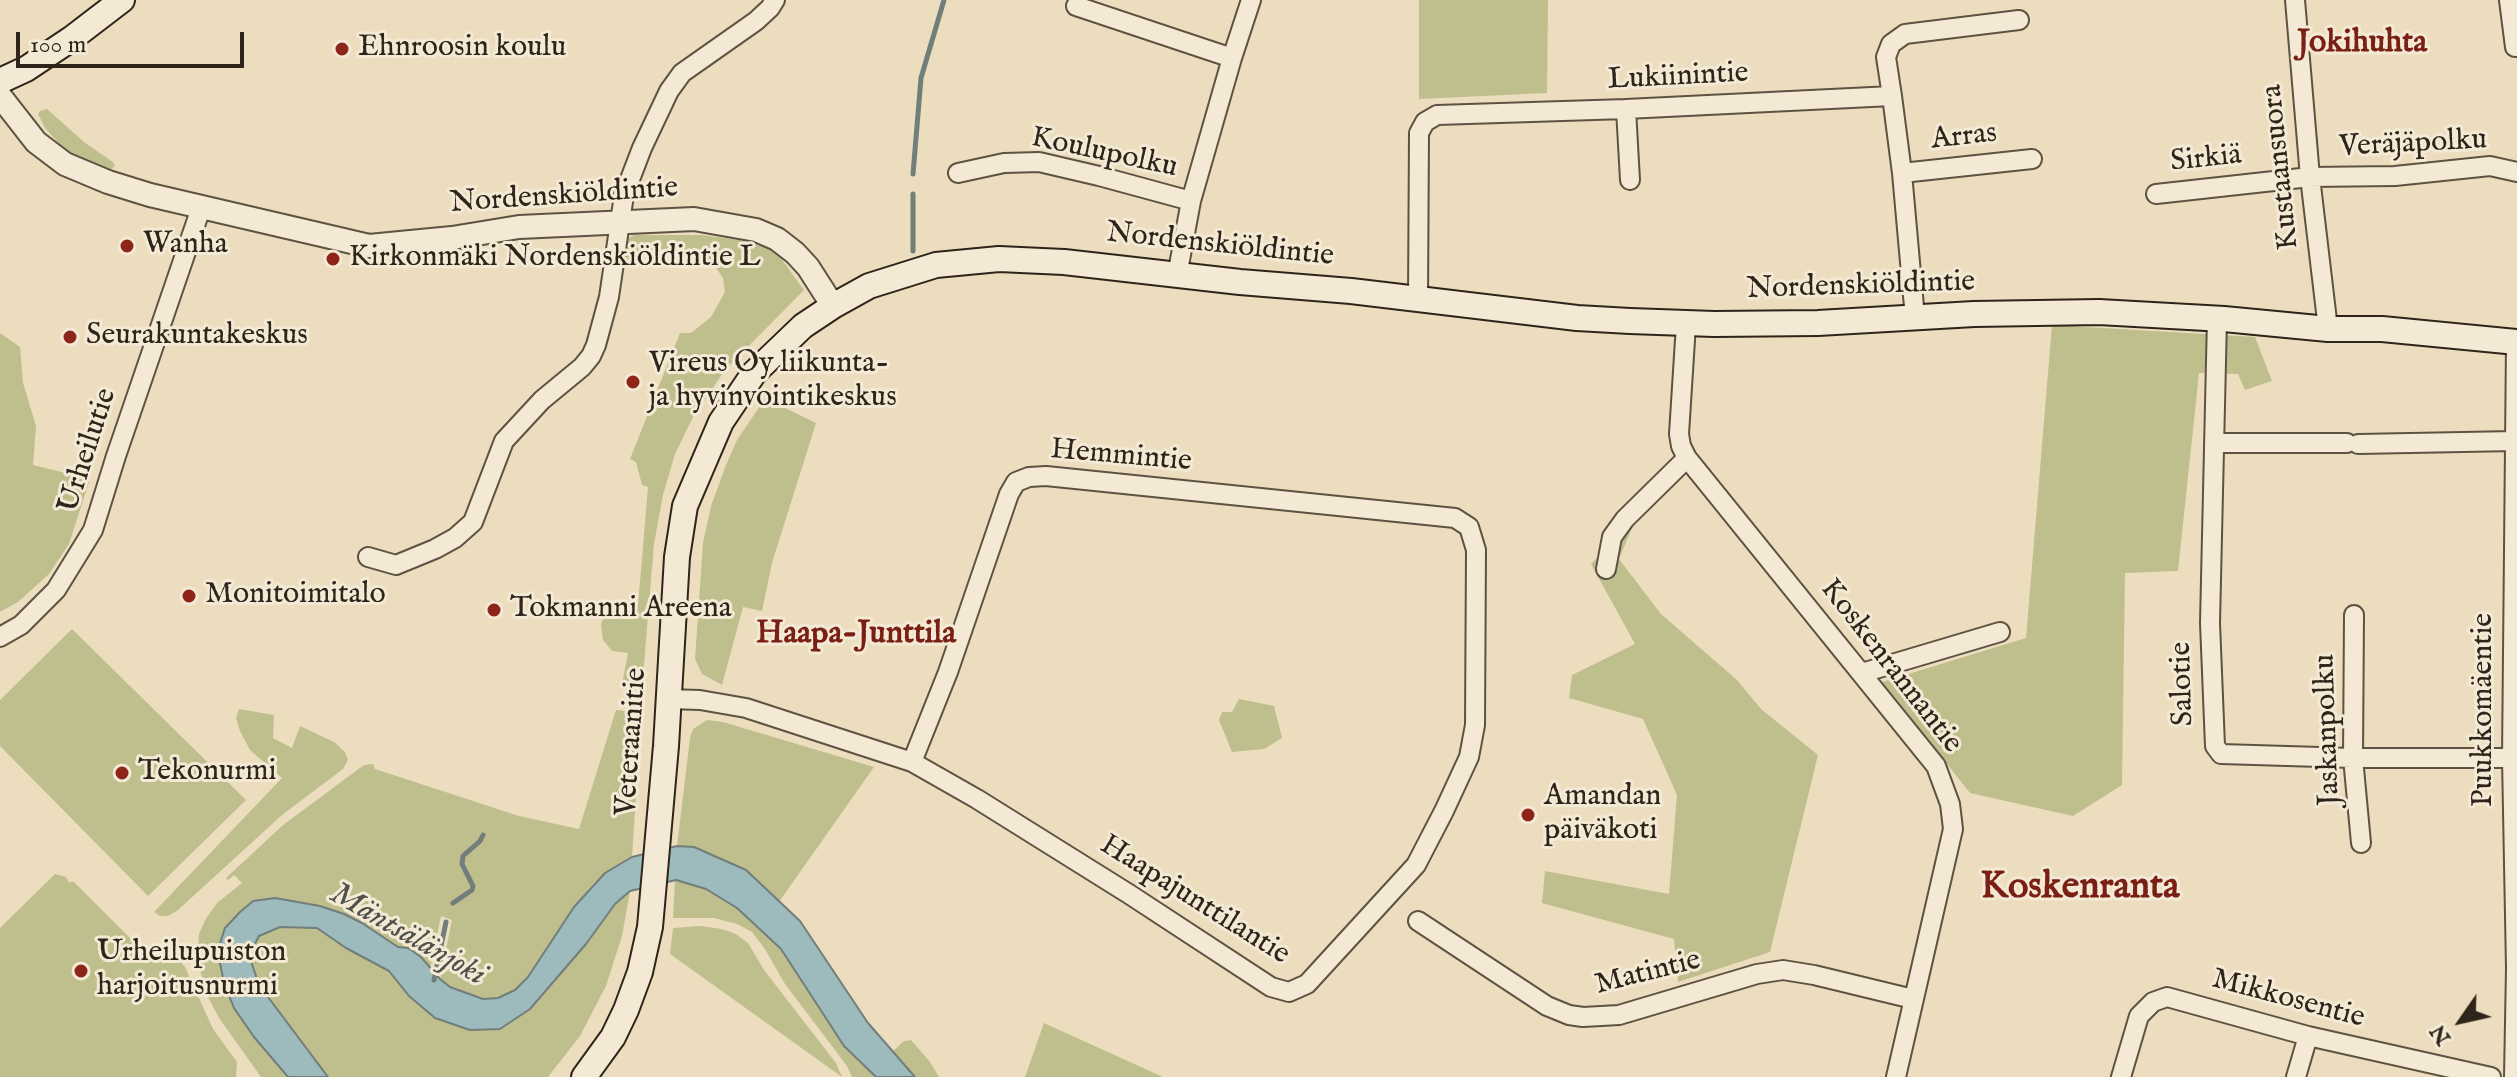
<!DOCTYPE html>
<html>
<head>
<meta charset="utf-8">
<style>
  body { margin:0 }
  #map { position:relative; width:2517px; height:1077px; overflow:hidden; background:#ecddbf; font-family:"IM FELL English",serif }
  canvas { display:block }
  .north { position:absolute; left:2421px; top:981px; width:80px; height:80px; -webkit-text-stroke:6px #f3e9d5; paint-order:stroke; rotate:236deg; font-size:22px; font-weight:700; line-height:32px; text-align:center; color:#2e2419 }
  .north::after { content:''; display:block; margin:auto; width:28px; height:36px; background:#2e2419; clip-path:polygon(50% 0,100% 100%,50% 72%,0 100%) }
  .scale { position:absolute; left:16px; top:32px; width:228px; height:36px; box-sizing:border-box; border:4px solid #2e2419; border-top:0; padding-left:10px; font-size:24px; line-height:28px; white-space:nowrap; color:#2e2419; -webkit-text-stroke:6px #f3e9d5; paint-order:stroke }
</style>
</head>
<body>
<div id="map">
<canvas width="2517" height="1077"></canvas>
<div class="north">N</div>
<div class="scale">100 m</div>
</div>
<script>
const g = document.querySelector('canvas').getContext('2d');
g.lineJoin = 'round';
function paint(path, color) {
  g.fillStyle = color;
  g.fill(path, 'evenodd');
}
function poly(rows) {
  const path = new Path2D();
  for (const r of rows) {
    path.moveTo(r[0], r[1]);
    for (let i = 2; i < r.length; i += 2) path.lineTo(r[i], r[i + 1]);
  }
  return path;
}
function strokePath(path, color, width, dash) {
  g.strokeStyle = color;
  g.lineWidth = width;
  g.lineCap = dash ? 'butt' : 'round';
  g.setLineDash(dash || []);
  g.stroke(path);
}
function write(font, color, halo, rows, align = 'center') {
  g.font = font + ' "IM FELL English",serif';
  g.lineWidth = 6;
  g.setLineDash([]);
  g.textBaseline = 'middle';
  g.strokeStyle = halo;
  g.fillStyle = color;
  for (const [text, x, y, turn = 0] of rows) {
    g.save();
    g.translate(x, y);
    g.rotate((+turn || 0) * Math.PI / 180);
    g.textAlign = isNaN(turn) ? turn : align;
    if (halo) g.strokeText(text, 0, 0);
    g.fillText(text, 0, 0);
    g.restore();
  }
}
const green = poly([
  [1419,0,1548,0,1547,93,1419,99],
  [47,109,84,142,113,162,115,166,109,171,86,165,64,149,45,128,38,114,40,111],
  [634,235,701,235,740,240,763,247,777,253,804,290,725,370,693,417,675,454,663,495,654,544,642,688,621,689,628,653,612,651,603,640,601,625,605,612,621,606,638,605,648,487,642,485,636,462,630,459,680,333,691,333,711,317,725,292,723,278,714,265,694,253,665,249,649,250,640,259,624,260,623,248,627,239],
  [2052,325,2255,337,2272,381,2245,390,2238,374,2199,373,2178,571,2125,573,2122,785,2073,816,1970,793,1882,682,2026,638],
  [0,333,20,347,23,383,36,426,33,465,90,479,69,544,49,574,18,602,0,612],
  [768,394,781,406,816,423,772,563,762,611,743,607,722,685,702,674,695,659,703,543,711,506,726,465,737,440],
  [1636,518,1619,559,1661,614,1737,680,1761,709,1818,755,1770,952,1678,982,1674,939,1542,903,1545,871,1669,894,1677,795,1643,719,1569,698,1572,675,1635,644,1591,564],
  [72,629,246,800,148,896,0,746,0,700],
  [1239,699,1274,706,1282,738,1264,749,1232,752,1219,720,1222,712,1232,712],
  [239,709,274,715,273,738,292,748,300,726,334,742,345,752,348,760,343,769,282,815,178,910,168,916,160,916,154,912,282,778,250,750,240,731,236,718],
  [616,710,639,713,640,732,632,857,605,873,593,884,559,929,528,977,515,990,498,998,483,999,470,996,450,987,440,979,452,920,441,916,430,969,421,957,398,947,362,923,344,914,296,901,253,901,234,1008,254,1037,288,1077,261,1077,219,1018,208,997,197,960,199,934,205,920,217,903,242,883,234,875,228,880,226,878,283,825,364,765,373,764,375,769,519,816,579,829],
  [707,720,723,722,874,767,779,902,746,870,677,846,690,738,693,729],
  [55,874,66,877,69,882,74,882,146,954,162,945,174,954,185,967,213,1029,237,1062,236,1077,0,1077,0,928],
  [675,880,706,889,737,908,781,949,844,1046,876,1077,852,1077,847,1066,785,984,765,949,752,932,737,924,714,918,673,918],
  [630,891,622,936,606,986,580,1036,548,1077,328,1077,259,985,249,955,259,936,280,927,317,928,346,948,389,971,409,996,530,1009,586,944,615,904],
  [701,926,722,929,736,934,748,943,764,970,836,1063,842,1077,670,954,673,928],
  [1044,1023,1163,1077,1025,1077],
  [911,1040,930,1062,939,1077,915,1077,892,1052,904,1041]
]);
const water = poly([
  [677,846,694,847,746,870,800,921,868,1023,915,1077,876,1077,844,1046,781,949,737,908,706,889,676,880,630,891,615,904,586,944,530,1009,500,1029,470,1030,435,1018,409,996,389,971,346,948,317,928,280,927,259,936,249,955,259,985,328,1077,288,1077,254,1037,234,1008,224,983,220,963,220,943,225,928,240,912,253,901,275,898,320,906,344,914,362,923,398,947,408,948,421,957,440,979,450,987,483,999,498,998,515,990,528,977,574,907,605,873,632,857,677,846]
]);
const stream = poly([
  [913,174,921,78,944,0],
  [913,251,913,194],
  [453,903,472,890,473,886,462,864,463,856,480,841,483,835],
  [434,980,446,922]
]);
const minor = poly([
  [2295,0,2310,177,2328,329],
  [2509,0,2515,47],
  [1076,6,1232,58],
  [1892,96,1886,57,1891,44,1905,34,2019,20],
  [1626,109,1630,180],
  [958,173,1004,163,1039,162,1099,176,1191,201],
  [1902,173,2032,159],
  [2156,194,2310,177,2395,176,2490,166,2517,172],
  [1177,276,1191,201,1232,58,1251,0],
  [1418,299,1419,133,1425,122,1437,115,1626,109,1892,96,1902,173,1915,318],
  [2217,318,2210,623,2215,746,2221,754,2353,758,2512,758],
  [1686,324,1679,434,1681,446,1687,458,1936,766,1950,804,1953,829,1896,1077],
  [2214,443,2347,443],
  [2358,444,2515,441],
  [368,557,396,565,435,549,455,538,473,522,504,441,542,400,582,367,591,356,596,345,609,297,624,195,642,148,669,91,682,73,756,21,770,8,775,0],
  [1606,569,1612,537,1625,519,1687,458],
  [2354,615,2353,758,2361,843],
  [0,637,21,625,56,590,93,530,116,456,201,208],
  [1862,673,2000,632],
  [668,699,700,700,746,708,912,762,977,799,1129,894,1271,987,1289,992,1307,984,1416,865,1444,811,1469,757,1475,725,1476,550,1469,527,1455,518,1046,476,1029,477,1016,482,1009,494,948,672,912,762],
  [1418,921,1547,1006,1569,1015,1583,1017,1619,1015,1757,974,1783,970,1814,975,1913,999],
  [2121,1077,2139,1016,2153,1002,2167,997,2308,1036,2491,1077],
  [2296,1077,2308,1036],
  [2514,1077,2516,968,2512,758,2516,342]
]);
const tertiary = poly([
  [0,96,36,142,65,164,108,182,150,195,369,246,452,238,519,227,694,219,756,230,777,239,795,253,808,267,833,306]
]);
const secondary = poly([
  [0,81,26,69,71,39,122,0],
  [584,1077,613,1037,626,1010,640,972,650,927,666,746,677,557,685,506,721,422,754,373,803,326,833,306,869,286,936,265,999,259,1064,262,1240,282,1351,291,1577,318,1630,321,1714,324,1818,323,1974,314,2099,312,2224,319,2328,329,2382,329,2517,342]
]);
const markers = [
  [342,49,8,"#8f2418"],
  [127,246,8,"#8f2418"],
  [333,259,8,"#8f2418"],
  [70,337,8,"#8f2418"],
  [633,382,8,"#8f2418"],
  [189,596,8,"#8f2418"],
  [494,610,8,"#8f2418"],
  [122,773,8,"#8f2418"],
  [1528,815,8,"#8f2418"],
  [81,971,8,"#8f2418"]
];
const poiNames = [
  ["Ehnroosin koulu",358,49],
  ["Wanha",143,246],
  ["Kirkonmäki Nordenskiöldintie L",349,259],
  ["Seurakuntakeskus",86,337],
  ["Vireus Oy liikunta-",649,365],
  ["ja hyvinvointikeskus",649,399],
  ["Monitoimitalo",205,596],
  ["Tokmanni Areena",510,610],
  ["Tekonurmi",138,773],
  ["Amandan",1544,798],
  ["päiväkoti",1544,832],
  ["Urheilupuiston",97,954],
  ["harjoitusnurmi",97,988]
];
const streetNames = [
  ["Lukiinintie",1678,78,-3],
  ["Arras",1964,138,-6],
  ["Veräjäpolku",2413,145,-3],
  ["Koulupolku",1104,154,12],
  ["Sirkiä",2206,160,-6],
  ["Kustaansuora",2282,167,-96],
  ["Nordenskiöldintie",564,197,-4],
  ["Nordenskiöldintie",1220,246,6],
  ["Nordenskiöldintie",1861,287,-2],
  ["Urheilutie",89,451,-72],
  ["Hemmintie",1121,457,5],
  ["Koskenrannantie",1890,667,52],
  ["Salotie",2184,684,-92],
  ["Puukkomäentie",2485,710,-90],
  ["Jaskanpolku",2329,730,-92],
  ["Veteraanitie",633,742,-86],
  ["Haapajunttilantie",1194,901,32],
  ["Matintie",1648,974,-14],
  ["Mikkosentie",2288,1000,15]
];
const neighbourhoodNames = [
  ["Jokihuhta",2362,44],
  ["Haapa-Junttila",856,635]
];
const waterNames = [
  ["Mäntsälänjoki",407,936,30]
];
const districtNames = [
  ["Koskenranta",2080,889]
];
paint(green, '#bfbf8d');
paint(water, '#9dbabc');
strokePath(water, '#717e7b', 2);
strokePath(stream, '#717e7b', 5);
strokePath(minor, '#5e5242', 22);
strokePath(tertiary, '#5e5242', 26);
strokePath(secondary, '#2e2419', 28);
strokePath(minor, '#f3e9d5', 18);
strokePath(tertiary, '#f3e9d5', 22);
strokePath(secondary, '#f3e9d5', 24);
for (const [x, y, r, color] of markers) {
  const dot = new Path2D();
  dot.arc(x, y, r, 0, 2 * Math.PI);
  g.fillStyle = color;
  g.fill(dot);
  strokePath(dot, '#f3e9d5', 3);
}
write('30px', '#2e2419', '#f3e9d5', poiNames, 'left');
write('30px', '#2e2419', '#f3e9d5', streetNames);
write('bold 32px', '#7a1f14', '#f3e9d5', neighbourhoodNames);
write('italic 32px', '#4f514a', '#f3e9d5', waterNames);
write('bold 38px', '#7a1f14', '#f3e9d5', districtNames);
</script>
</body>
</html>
